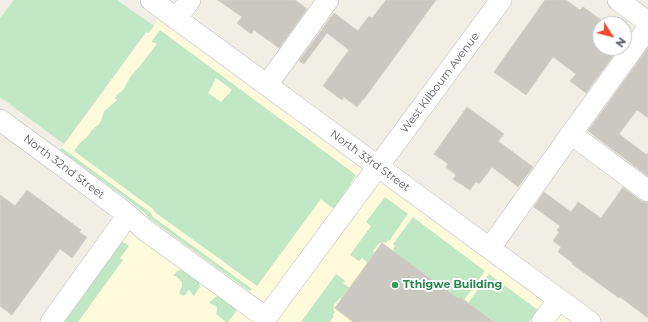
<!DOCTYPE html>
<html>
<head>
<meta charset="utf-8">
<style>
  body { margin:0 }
  #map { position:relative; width:648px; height:322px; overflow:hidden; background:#f0eee5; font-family:Montserrat,sans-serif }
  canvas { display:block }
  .north { position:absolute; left:592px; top:16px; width:40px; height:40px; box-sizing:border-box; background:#fff; border:1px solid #bebfc2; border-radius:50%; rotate:126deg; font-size:11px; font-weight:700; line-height:16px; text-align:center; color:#5d6066 }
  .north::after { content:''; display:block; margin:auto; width:14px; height:18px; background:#f1492a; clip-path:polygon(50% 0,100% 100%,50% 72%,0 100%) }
</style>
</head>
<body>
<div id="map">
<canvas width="648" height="322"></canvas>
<div class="north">N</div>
</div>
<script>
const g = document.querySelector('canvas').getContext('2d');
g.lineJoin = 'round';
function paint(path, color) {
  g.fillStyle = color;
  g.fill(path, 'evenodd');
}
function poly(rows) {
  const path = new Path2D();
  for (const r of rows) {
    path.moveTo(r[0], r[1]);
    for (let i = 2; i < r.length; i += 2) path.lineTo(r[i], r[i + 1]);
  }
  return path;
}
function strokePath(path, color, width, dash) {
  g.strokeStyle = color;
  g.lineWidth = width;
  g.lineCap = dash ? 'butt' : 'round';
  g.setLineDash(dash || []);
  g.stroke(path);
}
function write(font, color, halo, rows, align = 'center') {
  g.font = font + ' Montserrat,sans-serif';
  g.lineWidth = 4;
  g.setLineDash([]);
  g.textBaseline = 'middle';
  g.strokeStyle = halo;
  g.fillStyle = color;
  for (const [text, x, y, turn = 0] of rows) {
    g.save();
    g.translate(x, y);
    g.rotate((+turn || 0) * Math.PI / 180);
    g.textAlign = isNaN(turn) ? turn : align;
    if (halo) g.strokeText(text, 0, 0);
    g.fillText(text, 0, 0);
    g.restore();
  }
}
const commercial = poly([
  [158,20,571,322,63,322,143,211,60,150,147,32,149,33]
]);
const green = poly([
  [14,0,117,0,154,26,148,33,146,32,64,144,0,97,0,18],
  [160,30,356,175,350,185,335,207,332,208,321,199,257,286,156,213,153,209,74,151,79,144,87,137,92,130,99,124,102,119,104,111,115,102,117,100,115,98,118,94,123,90,131,76,139,67,156,45,156,43,152,42,152,41],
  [216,78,231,89,232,90,221,102,208,93,210,90],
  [62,148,151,213,153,217,252,289,249,291,150,219,143,211,60,150],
  [385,197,408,214,389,241,388,240,386,243,383,242,382,244,379,243,373,251,375,253,375,257,372,256,368,262,369,264,362,258,359,261,350,255,371,226,366,222],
  [413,217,485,271,464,300,460,298,459,299,393,251,394,250,393,249,395,246,393,244],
  [121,241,129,246,120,258,123,260,78,322,63,322],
  [179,270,185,271,199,282,200,287,194,296,189,290,188,290,186,294,183,296,179,293,182,286,182,282,176,276,173,276,176,272],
  [336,274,345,281,343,283,351,289,350,290,348,289,344,295,346,296,345,297,343,296,341,299,340,298,333,306,335,307,333,310,335,312,333,315,334,316,330,322,301,322],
  [489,274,538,310,529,322,495,322,475,308,473,310,468,303],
  [217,296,219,297,237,308,235,313,228,322,226,322,216,314,217,310,217,307,209,303,214,298]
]);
const building = poly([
  [218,0,295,0,307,9,279,48,254,30,251,34,237,23,242,17,218,0],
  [386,0,436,0,364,99,363,99,357,107,344,97,342,100,323,86,349,50,327,33,304,64,299,61,334,13,358,31,369,16,372,18,386,0],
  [545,0,566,0,580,10,583,7,600,19,600,48,619,48,586,93,570,81,576,74,553,57,526,95,494,72,545,0],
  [648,48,648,118,637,110,619,134,647,155,648,153,648,176,588,131,648,48],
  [467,107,504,134,498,141,533,167,518,187,492,167,479,184,476,182,470,190,453,179,456,175,446,167,448,164,434,154,467,107],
  [623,187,641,201,648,203,648,318,620,297,619,298,572,264,573,263,558,252,561,247,553,241,559,232,557,230,560,226,534,207,544,192,571,212,578,202,601,218,623,187],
  [27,190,81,230,79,232,87,237,72,258,60,249,12,315,0,306,0,195,15,206,27,190],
  [382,243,459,299,460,297,494,322,353,322,335,308,382,243]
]);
const minor = poly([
  [151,0,590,322],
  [618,0,648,22],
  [176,19,190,0],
  [267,85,328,0],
  [0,120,67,169,128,215,145,230,266,318],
  [571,134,648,191],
  [490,248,571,134,648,28],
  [51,322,128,215],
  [263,322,501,0],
  [542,322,559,299]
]);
const markers = [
  [395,285,4,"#2e9e5b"]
];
const streetNames = [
  ["West Kilbourn Avenue",440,83,-53],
  ["North 33rd Street",370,161,36],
  ["North 32nd Street",64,167,37]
];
const leisureNames = [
  ["Tthigwe Building",403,285]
];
paint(commercial, '#fffadb');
paint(green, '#c1e8c4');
paint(building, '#cbc8c2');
strokePath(building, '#d5d1c3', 1);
strokePath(minor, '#babcc2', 22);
strokePath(minor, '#fff', 21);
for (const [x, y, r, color] of markers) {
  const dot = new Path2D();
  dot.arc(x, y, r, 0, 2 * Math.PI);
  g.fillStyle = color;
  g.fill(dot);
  strokePath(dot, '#fff', 1.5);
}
write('11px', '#5d6066', '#fff', streetNames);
write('bold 11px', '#27864d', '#fff', leisureNames, 'left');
</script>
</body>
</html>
